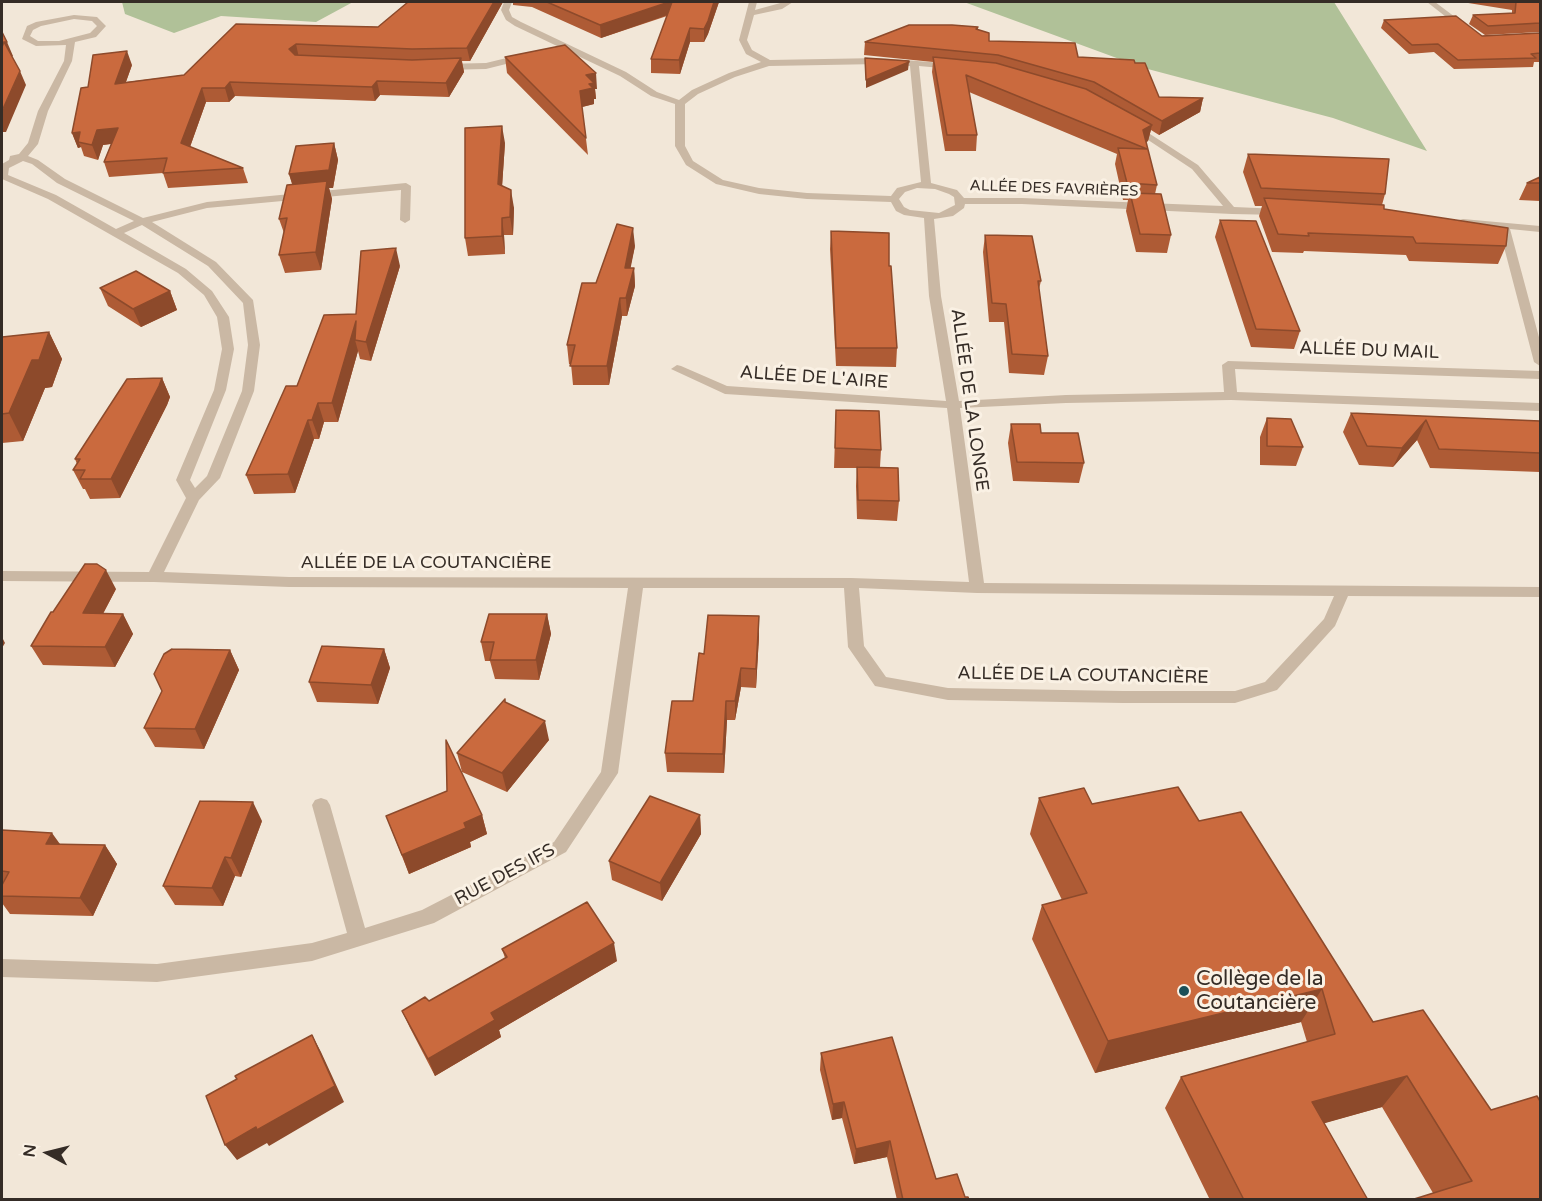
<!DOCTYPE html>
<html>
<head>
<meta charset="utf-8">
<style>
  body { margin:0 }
  #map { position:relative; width:1542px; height:1201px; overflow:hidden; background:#f2e7d8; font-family:"Varela Round",sans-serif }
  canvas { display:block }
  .frame { position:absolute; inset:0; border:3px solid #352c26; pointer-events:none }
  .north { position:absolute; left:18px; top:1123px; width:60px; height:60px; -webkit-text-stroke:4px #faf1e4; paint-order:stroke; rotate:277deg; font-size:16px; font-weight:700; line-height:24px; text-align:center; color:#352c26 }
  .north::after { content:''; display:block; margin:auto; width:21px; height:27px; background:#352c26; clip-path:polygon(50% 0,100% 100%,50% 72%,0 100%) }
</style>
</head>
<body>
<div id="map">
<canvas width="1542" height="1201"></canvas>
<div class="frame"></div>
<div class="north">N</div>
</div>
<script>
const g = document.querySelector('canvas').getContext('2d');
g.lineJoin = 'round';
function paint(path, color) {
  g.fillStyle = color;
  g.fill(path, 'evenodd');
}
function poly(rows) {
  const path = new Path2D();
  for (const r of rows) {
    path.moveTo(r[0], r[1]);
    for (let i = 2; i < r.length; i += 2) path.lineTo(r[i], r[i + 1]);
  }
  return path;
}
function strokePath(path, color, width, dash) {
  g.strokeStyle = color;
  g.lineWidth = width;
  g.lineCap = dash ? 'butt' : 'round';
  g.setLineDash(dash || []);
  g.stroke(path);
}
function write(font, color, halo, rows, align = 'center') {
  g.font = font + ' "Varela Round",sans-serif';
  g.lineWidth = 6;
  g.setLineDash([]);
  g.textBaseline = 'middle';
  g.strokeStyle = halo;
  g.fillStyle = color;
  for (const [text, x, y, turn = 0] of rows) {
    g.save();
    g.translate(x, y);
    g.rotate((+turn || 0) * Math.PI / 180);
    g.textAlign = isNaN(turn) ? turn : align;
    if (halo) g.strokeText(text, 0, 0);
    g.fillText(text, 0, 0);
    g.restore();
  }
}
const green = poly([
  [122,2,353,2,316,22,221,16,174,33,125,14],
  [964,2,1334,2,1427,151,1333,118,1144,68]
]);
const minor = poly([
  [504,2,512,2,509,10,512,17,521,22,626,72,657,92,679,100,692,90,729,73,761,62,746,54,739,40,749,2,757,2,755,10,784,2,793,2,782,9,754,15,747,40,752,50,770,60,879,58,955,64,955,68,952,69,919,66,931,183,957,190,964,198,1022,198,1223,206,1192,169,1130,128,1130,124,1133,123,1198,165,1234,207,1280,209,1285,212,1280,215,1232,214,1022,204,965,204,964,208,953,216,934,219,941,296,959,401,1066,395,1224,392,1222,365,1228,361,1540,371,1540,379,1235,369,1237,392,1540,403,1540,411,1231,400,1066,403,960,408,984,583,1540,587,1540,597,1348,596,1335,626,1277,690,1235,703,1123,703,948,700,875,686,848,647,844,588,643,588,618,773,566,852,434,923,312,961,157,982,2,977,2,959,157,964,312,943,347,933,312,805,315,800,321,798,327,800,330,805,365,928,422,910,554,842,601,772,628,588,289,587,154,582,2,581,2,571,149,572,186,498,176,480,214,390,222,349,217,317,204,295,178,273,48,199,2,179,2,164,9,160,10,156,19,154,28,143,38,111,64,61,66,45,36,46,22,39,27,26,36,22,74,15,97,17,106,26,96,37,75,42,72,61,48,111,38,144,28,156,38,160,65,179,143,218,207,202,406,183,411,186,410,220,405,223,400,220,401,190,207,208,152,222,216,262,253,300,260,345,254,391,220,478,199,500,164,572,289,577,851,578,969,582,947,408,725,394,671,369,677,365,681,366,727,386,946,401,929,296,924,218,904,215,896,211,891,202,807,199,759,194,716,184,686,165,675,146,675,104,651,96,620,76,515,26,506,20,501,10,504,2],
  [74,19,92,21,97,26,90,33,59,41,38,41,30,36,33,30,41,26,74,19],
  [879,64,910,66,921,182,897,188,891,196,807,193,759,188,723,180,693,161,685,146,685,104,698,94,735,77,769,66,879,64],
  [23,161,32,164,57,183,134,221,116,229,56,195,8,175,9,168,23,161],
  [917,188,935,189,949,194,954,197,955,205,939,213,910,210,904,207,899,199,905,192,917,188],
  [142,225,208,266,243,303,248,345,242,391,207,476,195,488,190,480,226,390,234,349,229,317,212,291,186,269,124,233,142,225],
  [859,588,977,593,1334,596,1324,619,1265,682,1235,691,1123,691,948,688,886,677,864,646,859,588],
  [1427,2,1435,2,1471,29,1464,31,1427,2],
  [523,54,527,57,526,59,486,69,443,70,439,67,443,64,486,63,523,54],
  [1463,219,1540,226,1540,232,1510,229,1540,341,1540,366,1534,362,1499,228,1459,224,1459,220,1463,219]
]);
const wall = poly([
  [408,2,503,2,470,61,462,61,464,72,449,97,380,95,375,101,235,96,229,102,206,102,190,147,243,168,248,183,168,188,163,173,109,177,104,162,111,144,103,145,98,160,84,156,81,147,78,148,72,133,88,87,132,65,126,82,184,75,236,24,378,27],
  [513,2,719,2,708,34,704,42,690,42,680,74,651,73,651,59,667,16,601,38,532,7,513,5],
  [1462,2,1540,2,1540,32,1485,35,1469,24,1473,15,1512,13,1512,10],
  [1384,20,1482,36,1540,33,1540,62,1534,62,1533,67,1454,69,1434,52,1409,54,1381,28],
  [978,27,978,30,989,41,1078,57,1135,63,1159,97,1203,98,1200,112,1159,135,1151,130,1148,141,1146,142,1157,185,1155,194,1171,235,1167,253,1136,252,1126,211,1128,200,1123,200,1115,164,1117,154,969,92,977,135,976,151,945,151,932,72,933,62,864,55,865,42],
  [505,57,597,89,595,89,596,99,594,99,594,104,582,107,588,155,507,73],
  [334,143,338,160,333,188,329,188,332,199,321,270,285,273,279,255,284,233,279,219,292,184,289,174],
  [505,143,502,186,514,208,513,235,504,235,505,254,468,256,465,238],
  [1248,154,1385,194,1382,205,1384,209,1506,246,1498,264,1409,261,1406,255,1304,251,1303,253,1272,252,1259,216,1262,206,1255,206,1243,172],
  [1540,177,1540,201,1519,200,1527,183],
  [1220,220,1300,331,1294,349,1251,347,1215,237],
  [831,231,889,266,897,348,896,367,836,366,830,249],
  [985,235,1041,281,1039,289,1048,356,1044,375,1009,373,1004,322,989,322,983,252],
  [635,246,630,268,634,268,635,286,627,316,622,316,609,385,573,385,571,364,569,364,567,345,596,283],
  [400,266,371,361,360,359,358,351,338,422,324,422,319,439,314,439,295,493,254,494,246,475,297,386],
  [100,288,170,291,177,310,141,327,108,306],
  [49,332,62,359,52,387,45,388,23,441,2,443,2,337],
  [162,378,170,397,167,405,120,498,90,499,85,489,83,489,73,470,77,464,75,459],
  [836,410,881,450,880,467,899,501,897,521,857,519,856,486,857,468,834,468],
  [1351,413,1540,421,1540,472,1430,468,1417,440,1393,467,1359,465,1343,432],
  [1267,418,1303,447,1296,466,1260,465,1260,437],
  [1011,424,1041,433,1084,463,1079,483,1013,481,1008,443],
  [116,589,103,614,123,614,133,634,115,667,43,665,31,646,53,612],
  [547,614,551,634,539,680,495,679,490,661,485,661,481,642],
  [759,636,756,688,741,687,735,720,727,720,724,773,667,772,665,753,693,701,704,654],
  [384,649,390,668,378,704,317,702,309,682],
  [230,650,239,670,204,749,155,747,144,728,162,691],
  [506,703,549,740,507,792,462,772,457,753],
  [1039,798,1092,804,1199,821,1373,1022,1540,1200,1433,1193,1382,1107,1324,1123,1368,1200,1210,1200,1165,1108,1181,1077,1307,1042,1301,1022,1095,1073,1032,939,1042,905,1062,900,1030,834],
  [482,815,487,834,470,842,471,847,409,874,386,816],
  [700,815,701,834,662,901,612,880,609,861],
  [262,821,241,877,235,876,223,906,175,905,163,886],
  [2,830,60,844,105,845,117,864,93,916,10,914,2,903],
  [502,949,617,961,499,1030,501,1037,435,1076,410,1028,402,1011,429,1001,505,958],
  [821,1053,936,1179,969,1200,897,1200,887,1157,854,1164,842,1118,832,1120,820,1070]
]);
const shadedWall = poly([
  [494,2,503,2,470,61,467,48],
  [669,2,673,2,673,13,601,38,600,25],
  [714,2,719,2,708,34,704,42,704,29],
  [690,28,690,42,680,74,679,60],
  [4,42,7,42,13,56,11,57],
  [296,44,299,58,289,49],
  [127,51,132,65,120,98,115,84],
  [461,58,464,72,449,97,446,83],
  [909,62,908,70,866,88,866,80],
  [20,71,26,85,6,132,2,132,2,111],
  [596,73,597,89,595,89,596,99,594,99,594,104,582,107,580,91,586,75],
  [377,81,380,95,375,101,372,87],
  [230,82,235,96,229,102,225,88],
  [202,88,206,102,186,158,181,143],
  [1203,98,1200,112,1159,135,1162,121],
  [1152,125,1148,141,1140,146,1143,130],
  [502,126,505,143,501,202,498,184],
  [118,128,123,142,103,145,98,160,92,145,97,130],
  [80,132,78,142,81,147,78,148,72,133],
  [334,143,338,160,333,188,329,188,332,199,321,270,289,174],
  [511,190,514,208,513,235,510,217],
  [502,218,504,235,505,254,502,236],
  [633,228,635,246,627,286,625,268],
  [396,248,400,266,371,361,366,342],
  [634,268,635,286,627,316,626,298],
  [170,291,177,310,141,327,133,309],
  [620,298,622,316,609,385,607,366],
  [356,321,355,340,358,351,338,422,332,403],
  [49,332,62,359,52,387,45,388,23,441,9,413,32,360],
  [162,378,170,397,167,405,120,498,111,479],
  [318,403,324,422,319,439,312,420],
  [308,420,314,439,295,493,288,474],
  [1426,420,1417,440,1393,467,1402,448],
  [106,570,116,589,93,632,83,613],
  [123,614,133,634,115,667,105,647],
  [547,614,551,634,539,680,536,660],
  [759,616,759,636,756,688,756,669],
  [2,637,5,643,2,648],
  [384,649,390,668,378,704,371,685],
  [230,650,239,670,204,749,195,729],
  [741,668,741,687,735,720,735,701],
  [726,701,727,720,724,773,723,754],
  [545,721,549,740,507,792,502,773],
  [253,802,262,821,241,877,231,858],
  [482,815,487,834,470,842,471,847,409,874,402,855,464,823],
  [700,815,701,834,662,901,660,883],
  [52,833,65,851,46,844],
  [105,845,117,864,93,916,80,898],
  [225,857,235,876,223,906,212,888],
  [614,943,617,961,499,1030,501,1037,435,1076,428,1059,491,1013],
  [1322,989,1301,1022,1095,1073,1108,1041],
  [312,1035,321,1052,344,1102,269,1146,267,1143,237,1160,225,1145],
  [1407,1076,1382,1107,1290,1133,1312,1102],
  [844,1102,842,1118,832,1120,833,1104],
  [890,1141,887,1157,854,1164,856,1149]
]);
const building = poly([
  [408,2,494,2,467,48,412,49,296,44,289,49,295,55,412,60,461,58,446,83,377,81,372,87,230,82,225,88,202,88,181,143,243,168,163,173,167,158,104,162,118,128,97,130,92,145,78,142,80,132,72,133,81,88,88,87,93,55,127,51,115,84,184,75,236,24,378,27,408,2],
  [547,2,669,2,600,25,547,2],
  [672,2,714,2,708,21,704,29,690,28,679,60,651,59,672,2],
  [1514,2,1540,2,1540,23,1488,26,1473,15,1515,13,1516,2,1514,2],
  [1456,16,1482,36,1540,33,1540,53,1531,54,1536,58,1458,60,1438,44,1412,45,1384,20,1456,16],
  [909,25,952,25,978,27,976,29,989,33,989,41,1075,43,1078,57,1134,60,1135,63,1145,63,1159,97,1203,98,1162,121,1094,82,998,55,865,42,909,25],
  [2,32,7,42,4,42,20,71,2,111,2,47,4,42,2,43,2,32],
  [565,45,596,73,586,75,594,83,589,84,593,88,580,91,586,138,505,57,565,45],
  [933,57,996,63,1086,89,1152,125,1143,130,1157,185,1127,183,1118,148,1147,149,966,75,977,135,947,135,933,57],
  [865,58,909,61,909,62,866,80,865,58],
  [502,126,498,184,511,190,510,217,502,218,502,236,465,238,465,128,502,126],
  [334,143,329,170,289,174,296,146,334,143],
  [1248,154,1389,159,1385,194,1261,188,1248,154],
  [1540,177,1540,183,1527,183,1540,177],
  [327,181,316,252,279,255,287,218,279,219,287,185,327,181],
  [1130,193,1161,194,1171,235,1140,234,1130,193],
  [1264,198,1384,205,1384,209,1508,228,1506,246,1416,243,1413,237,1308,233,1309,236,1278,234,1264,198],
  [1220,220,1256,221,1300,331,1256,329,1220,220],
  [617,224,633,228,625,268,634,268,626,298,620,298,607,366,570,366,575,345,567,345,582,283,596,283,617,224],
  [831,231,889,233,889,266,891,266,897,348,836,348,831,231],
  [985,235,1032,236,1041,281,1038,281,1048,356,1012,354,1006,304,992,303,985,235],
  [396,248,366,342,355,340,356,321,332,403,318,403,312,420,308,420,288,474,246,475,286,386,297,386,324,315,356,314,361,251,396,248],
  [136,271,170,291,133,309,100,288,136,271],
  [49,332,39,360,32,360,9,413,2,414,2,337,49,332],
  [162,378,159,386,111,479,80,479,85,470,73,470,80,459,75,459,127,379,162,378],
  [836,410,879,411,881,450,835,448,836,410],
  [1351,413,1540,421,1540,453,1439,449,1426,420,1402,448,1367,446,1351,413],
  [1267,418,1291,419,1303,447,1267,446,1267,418],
  [1011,424,1040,424,1041,433,1078,433,1084,463,1017,462,1011,424],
  [857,467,898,468,899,501,858,500,857,467],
  [85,564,97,564,106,570,83,613,123,614,105,647,31,646,51,612,53,612,85,564],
  [489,614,547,614,536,660,490,660,494,642,481,642,489,614],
  [708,615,759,616,756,669,741,668,735,701,726,701,723,754,665,753,672,701,693,701,699,653,704,654,708,615],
  [322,646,384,649,371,685,309,682,322,646],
  [172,649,230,650,195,729,144,728,162,691,154,674,164,654,172,649],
  [505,699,505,702,545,721,502,773,457,753,505,699],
  [446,740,482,815,464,823,466,828,402,855,386,816,447,791,446,740],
  [1178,787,1199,821,1241,812,1373,1022,1423,1010,1491,1110,1537,1096,1540,1101,1540,1200,1411,1200,1472,1181,1407,1076,1312,1102,1368,1200,1244,1200,1181,1077,1335,1034,1322,989,1108,1041,1042,905,1087,893,1039,798,1084,788,1092,804,1178,787],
  [650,796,700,815,660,883,609,861,650,796],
  [200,801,253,802,231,858,225,857,212,888,163,886,200,801],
  [2,830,52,833,46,844,105,845,80,898,2,896,2,885,9,872,2,871,2,830],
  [587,902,614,943,491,1013,495,1020,428,1059,402,1011,425,997,429,1001,507,957,502,949,587,902],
  [312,1035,335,1086,257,1130,256,1127,225,1145,206,1096,237,1079,235,1076,312,1035],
  [892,1037,936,1179,957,1174,965,1197,968,1197,969,1200,903,1200,890,1141,856,1149,844,1102,833,1104,821,1053,892,1037]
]);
const markers = [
  [1184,991,6,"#1a4f58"]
];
const farStreetnames = [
  ["ALLÉE DES FAVRIÈRES",1054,189,2]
];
const streetNames = [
  ["ALLÉE DU MAIL",1369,351,2],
  ["ALLÉE DE L'AIRE",814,378,4],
  ["ALLÉE DE LA LONGE",969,400,82],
  ["ALLÉE DE LA COUTANCIÈRE",426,563],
  ["ALLÉE DE LA COUTANCIÈRE",1083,676,1],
  ["RUE DES IFS",505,875,-28]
];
const nearPoinames = [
  ["Collège de la",1196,979],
  ["Coutancière",1196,1003]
];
paint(green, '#b0c198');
paint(minor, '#cab8a4');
paint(wall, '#ae5b35');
paint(shadedWall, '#8d4a2b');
paint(building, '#ca6a3e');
strokePath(building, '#8d4a2b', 1.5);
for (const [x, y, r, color] of markers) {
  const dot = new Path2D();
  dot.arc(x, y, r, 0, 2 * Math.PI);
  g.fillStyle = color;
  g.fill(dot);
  strokePath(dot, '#faf1e4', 2);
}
write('15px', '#352c26', '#faf1e4', farStreetnames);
write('18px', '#352c26', '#faf1e4', streetNames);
write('21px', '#352c26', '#faf1e4', nearPoinames, 'left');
</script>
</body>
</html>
